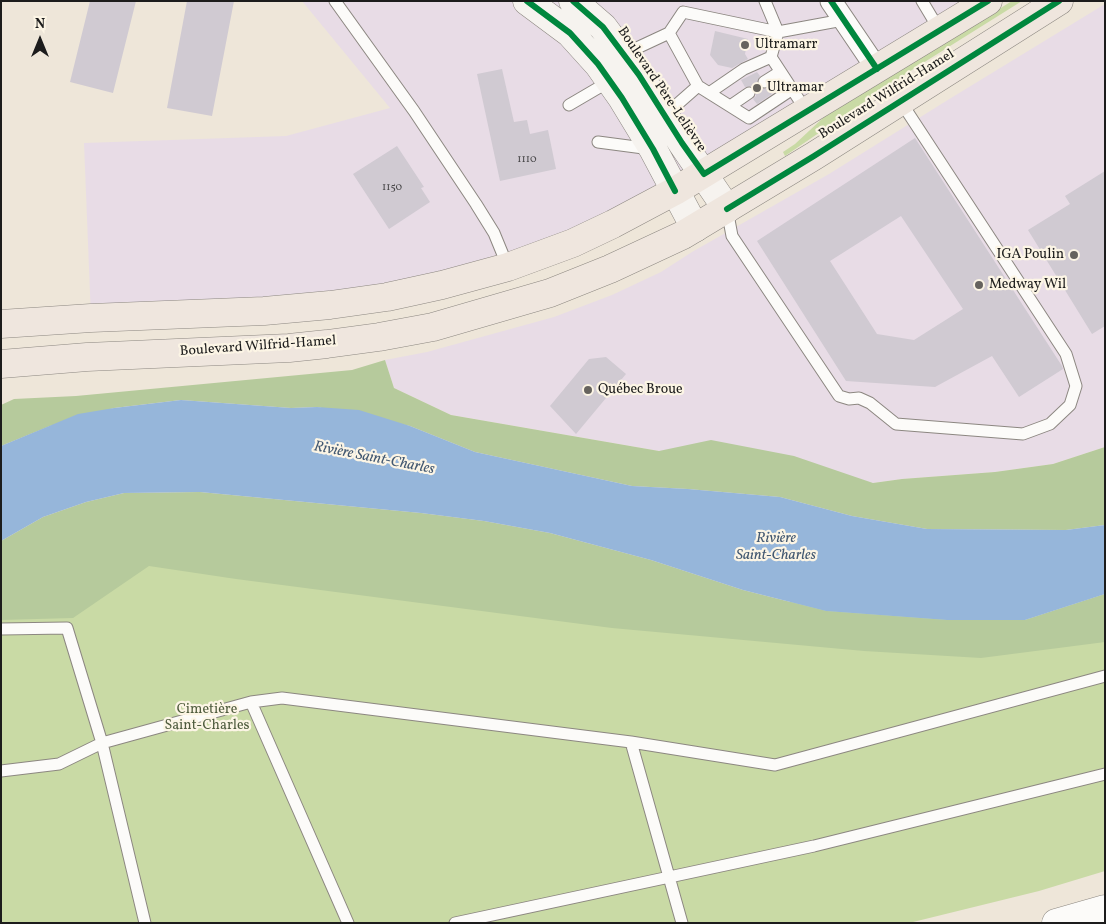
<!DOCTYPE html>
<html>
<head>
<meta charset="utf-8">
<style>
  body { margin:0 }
  #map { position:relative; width:1106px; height:924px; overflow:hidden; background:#eee6d9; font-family:Vollkorn,serif }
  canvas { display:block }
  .frame { position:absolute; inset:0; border:2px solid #1c1c1c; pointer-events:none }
  .north { position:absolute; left:15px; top:15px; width:50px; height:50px; -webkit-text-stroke:4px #fcf5e5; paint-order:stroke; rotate:0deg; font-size:14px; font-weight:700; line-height:20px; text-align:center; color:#1c1c1c }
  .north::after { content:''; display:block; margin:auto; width:18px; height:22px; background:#1c1c1c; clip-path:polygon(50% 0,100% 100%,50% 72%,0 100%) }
</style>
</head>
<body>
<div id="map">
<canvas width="1106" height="924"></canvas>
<div class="frame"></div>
<div class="north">N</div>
</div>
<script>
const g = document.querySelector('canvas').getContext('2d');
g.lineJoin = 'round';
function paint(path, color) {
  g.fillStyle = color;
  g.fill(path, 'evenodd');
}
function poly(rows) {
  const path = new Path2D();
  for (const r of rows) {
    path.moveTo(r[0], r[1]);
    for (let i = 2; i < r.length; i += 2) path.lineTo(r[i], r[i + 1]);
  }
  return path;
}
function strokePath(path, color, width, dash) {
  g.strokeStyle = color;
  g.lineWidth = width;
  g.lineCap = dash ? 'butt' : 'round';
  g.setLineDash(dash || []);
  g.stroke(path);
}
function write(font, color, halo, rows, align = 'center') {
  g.font = font + ' Vollkorn,serif';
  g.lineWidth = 4.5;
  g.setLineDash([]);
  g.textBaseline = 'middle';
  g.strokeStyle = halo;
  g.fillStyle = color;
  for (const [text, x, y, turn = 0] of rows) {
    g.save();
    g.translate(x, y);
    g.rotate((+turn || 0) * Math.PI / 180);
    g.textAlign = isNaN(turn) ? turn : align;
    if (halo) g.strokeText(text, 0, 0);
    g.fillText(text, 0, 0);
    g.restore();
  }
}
const built = poly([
  [302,1,985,1,704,174,442,285,91,318,84,143,286,136,390,108],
  [1105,4,1105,447,1053,464,995,472,902,479,873,483,659,451,451,415,394,388,385,360,427,352,554,317,612,295,661,272,692,252,829,174,951,98]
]);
const green = poly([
  [1012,1,1022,1,907,73,785,156,783,152,795,144,824,117],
  [1,541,1025,620,1105,594,1105,871,1039,891,909,923,1,923]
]);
const forest = poly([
  [385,360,394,388,451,415,659,451,711,440,794,456,873,483,902,479,995,472,1053,464,1105,447,1105,525,1066,530,927,529,852,516,780,497,688,489,632,486,475,452,410,426,317,407,291,408,181,400,114,408,50,426,1,446,1,405,14,399,76,396,352,370],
  [200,492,421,513,484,521,550,533,651,560,743,590,826,611,947,620,1025,620,1105,594,1105,642,981,658,864,651,612,628,236,579,149,566,73,618,1,620,1,541,43,517,86,502,124,493]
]);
const water = poly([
  [181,400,291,408,317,407,359,410,410,426,475,452,632,486,688,489,780,497,852,516,927,529,1066,530,1105,525,1105,594,1025,620,947,620,826,611,743,590,651,560,550,533,484,521,421,513,200,492,124,493,86,502,43,517,1,541,1,446,78,414,114,408]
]);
const building = poly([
  [90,1,136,1,113,93,70,82],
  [187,1,234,1,212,116,167,108],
  [715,31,748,39,745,54,748,59,732,68,718,65,710,55],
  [502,69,514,122,527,120,530,134,548,130,556,169,500,181,477,74],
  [757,72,760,76,757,82,758,86,764,89,768,88,772,94,757,104,753,99,756,96,755,89,752,86,745,87,741,80],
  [915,138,1062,366,1063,369,1019,397,992,356,935,387,846,381,757,241],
  [901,216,963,309,914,340,877,334,830,261],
  [397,146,424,187,421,188,430,202,389,229,353,174],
  [1105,171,1105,326,1092,334,1028,230,1070,204,1065,196],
  [606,357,626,374,576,434,550,406,589,359]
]);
const service = poly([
  [335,1,414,111,476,204,494,233,508,267],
  [765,1,778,32],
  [922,1,940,31],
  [669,33,683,12,778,32],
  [624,54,669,33,698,86],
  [764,82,780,72],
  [709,93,744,69,771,57],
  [569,105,610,81],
  [730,106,749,93],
  [807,112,771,57,778,32,843,20],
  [665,115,698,86,749,118,791,90],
  [598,142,651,149],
  [727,209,732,236,839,396,849,399,859,398,870,403,896,424,1023,434,1050,424,1070,405,1076,386,1066,354,901,102],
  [1,629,67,628,102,743,145,923],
  [251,702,282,698,631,742,682,923],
  [631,742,775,765,1105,676],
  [1,771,59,764,102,743,251,702,348,923],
  [455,923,814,846,1105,774]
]);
const minor = poly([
  [831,1,877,69]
]);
const tertiary = poly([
  [1056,923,1105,909]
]);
const secondary = poly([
  [527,1,570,33,598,64,622,98,653,149,695,228],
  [573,1,603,27,639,75,682,143,727,209]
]);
const primary = poly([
  [1,324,91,318,264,311,330,305,387,297,442,285,508,267,573,243,613,224,675,191,988,1],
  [1,364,87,357,289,348,327,344,379,337,433,327,550,293,610,269,683,235,814,156,1059,1]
]);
const cycleway = poly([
  [527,1,570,33,598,64,622,98,653,149,675,191],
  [573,1,603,27,639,75,682,143,704,174,988,1],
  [831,1,877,69],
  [727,209,814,156,1059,1]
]);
const markers = [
  [745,45,5,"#66635e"],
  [757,88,5,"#66635e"],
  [1074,255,5,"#66635e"],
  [979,285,5,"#66635e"],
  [588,390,5,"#66635e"]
];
const numberNames = [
  ["1110",527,160],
  ["1150",392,188]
];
const poiNames = [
  ["Ultramarr",755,45],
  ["Ultramar",767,88],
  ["IGA Poulin",1064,255,"right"],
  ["Medway Wil",989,285],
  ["Québec Broue",598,390]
];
const streetNames = [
  ["Boulevard Père-Lelièvre",661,90,56],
  ["Boulevard Wilfrid-Hamel",887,95,-32],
  ["Boulevard Wilfrid-Hamel",258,347,-4]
];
const parkNames = [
  ["Cimetière",207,710],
  ["Saint-Charles",207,726]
];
const waterNames = [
  ["Rivière Saint-Charles",374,459,11],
  ["Rivière",776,539],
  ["Saint-Charles",776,556]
];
paint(built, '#e8dce6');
paint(green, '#c9daa5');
paint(forest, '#b6ca9c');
paint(water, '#96b6da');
paint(building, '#d0cad2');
strokePath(service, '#8c8781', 13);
strokePath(minor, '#8c8781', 23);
strokePath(tertiary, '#8c8781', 29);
strokePath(secondary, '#8c8781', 29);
strokePath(primary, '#8c8781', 29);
strokePath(service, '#fcfbf9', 11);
strokePath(minor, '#fcfbf9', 21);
strokePath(tertiary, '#fcfbf9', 28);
strokePath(secondary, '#f6f3ef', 28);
strokePath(primary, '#efe6de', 28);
strokePath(cycleway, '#00873e', 6);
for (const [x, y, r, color] of markers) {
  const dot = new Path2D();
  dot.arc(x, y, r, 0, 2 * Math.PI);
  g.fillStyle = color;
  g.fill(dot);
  strokePath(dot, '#fcf5e5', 2);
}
write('11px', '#49484a', null, numberNames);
write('14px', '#1c1c1c', '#fcf5e5', poiNames, 'left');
write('14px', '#1c1c1c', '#fcf5e5', streetNames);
write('14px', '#4e5b3d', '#fcf5e5', parkNames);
write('italic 15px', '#425871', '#fcf5e5', waterNames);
</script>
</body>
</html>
